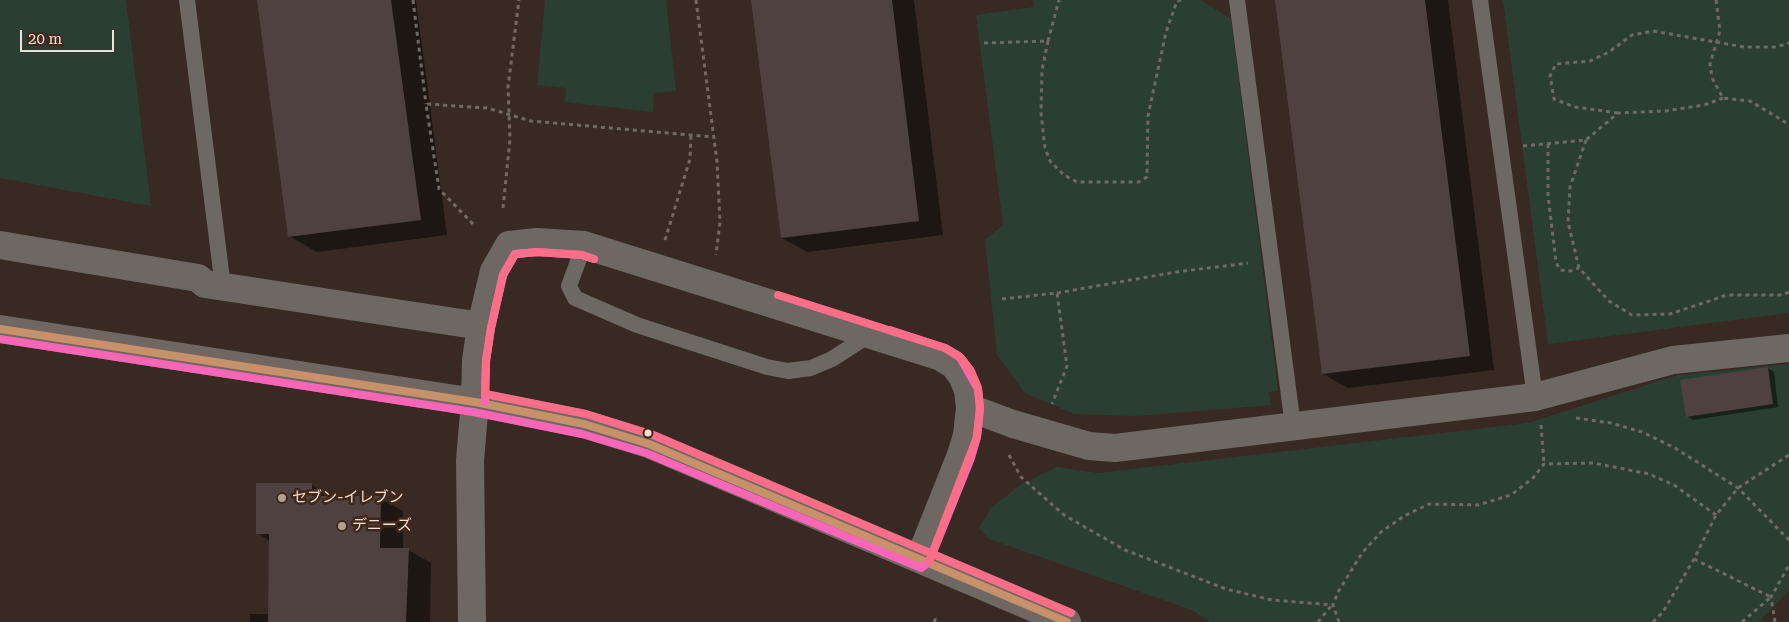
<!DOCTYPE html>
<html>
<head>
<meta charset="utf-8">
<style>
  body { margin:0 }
  #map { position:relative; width:1789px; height:622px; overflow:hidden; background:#382a22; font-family:"Roboto Serif",serif }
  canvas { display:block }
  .scale { position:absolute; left:20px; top:30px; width:94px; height:22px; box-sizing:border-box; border:2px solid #efdfd6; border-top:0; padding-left:6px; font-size:15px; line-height:18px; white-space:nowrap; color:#efdfd6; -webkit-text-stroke:4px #40271a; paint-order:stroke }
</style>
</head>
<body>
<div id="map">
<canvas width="1789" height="622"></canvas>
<div class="scale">20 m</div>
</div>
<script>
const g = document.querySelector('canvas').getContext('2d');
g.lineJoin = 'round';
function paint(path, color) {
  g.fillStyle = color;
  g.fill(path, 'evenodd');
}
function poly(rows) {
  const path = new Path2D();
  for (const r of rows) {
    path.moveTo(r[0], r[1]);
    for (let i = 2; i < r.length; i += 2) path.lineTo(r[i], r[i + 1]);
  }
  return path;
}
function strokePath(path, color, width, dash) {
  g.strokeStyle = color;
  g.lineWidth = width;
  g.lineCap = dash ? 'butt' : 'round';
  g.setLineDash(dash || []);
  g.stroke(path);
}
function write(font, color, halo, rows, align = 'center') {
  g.font = font + ' "Roboto Serif","Noto Sans JP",serif';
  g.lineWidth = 5;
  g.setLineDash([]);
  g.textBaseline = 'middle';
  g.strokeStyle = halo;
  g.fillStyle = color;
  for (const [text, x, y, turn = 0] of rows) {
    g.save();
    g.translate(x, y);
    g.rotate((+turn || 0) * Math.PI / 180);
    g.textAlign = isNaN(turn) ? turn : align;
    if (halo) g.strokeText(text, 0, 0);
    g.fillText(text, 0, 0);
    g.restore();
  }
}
const green = poly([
  [0,0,126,0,151,206,0,178],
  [545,0,666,0,676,91,654,93,653,112,565,102,566,88,537,85],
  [1033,0,1201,0,1231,19,1278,390,1269,392,1271,405,1137,416,1074,414,1025,393,997,355,985,240,1003,225,976,15,1034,7],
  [1503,0,1789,0,1789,313,1548,344],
  [1789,364,1789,590,1759,622,1210,622,1192,610,989,539,979,528,991,508,1020,485,1057,467,1098,473,1528,423,1678,375]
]);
const shadow = poly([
  [258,0,416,0,447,235,317,252,289,236],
  [752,0,914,0,943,235,807,252,782,238],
  [1277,0,1448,0,1494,370,1348,388,1323,374],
  [1768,368,1774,372,1778,407,1693,420,1687,416],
  [312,485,334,497,380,498,403,511,403,550,408,550,431,563,430,622,250,622,250,614,269,614,270,541,257,533]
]);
const building = poly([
  [257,0,391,0,421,220,288,237],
  [751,0,892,0,919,221,781,238],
  [1275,0,1425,0,1470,356,1322,374],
  [1768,367,1773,404,1686,417,1680,380],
  [256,483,312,483,312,496,381,496,380,548,409,548,406,622,268,622,269,534,256,534]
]);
const path = poly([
  [413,0,426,104],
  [696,0,717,162,720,222,716,255],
  [1716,0,1720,31,1710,64,1712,78,1723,98,1750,101,1785,122,1789,126],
  [1048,41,1042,70,1041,113,1045,148,1050,161,1064,175,1077,182,1139,182,1147,177,1148,116,1166,32,1177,1,1182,0],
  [984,43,1048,41,1059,0],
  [1618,113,1575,107,1554,99,1550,76,1556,64,1590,61,1609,52,1632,35,1653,31,1744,47,1776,47,1789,43],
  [1586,140,1570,187,1568,222,1579,268,1609,301,1632,315,1670,314,1727,295,1783,295,1789,292],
  [1548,144,1548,195,1556,262,1560,270,1570,271,1579,268],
  [1523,146,1586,140,1618,113,1665,111,1704,105,1723,98],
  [503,208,510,139,508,87,519,0],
  [473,224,439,189,426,104,487,108,531,121,713,137],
  [665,240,690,159,691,135],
  [1057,293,1176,272,1248,263],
  [1002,299,1057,293,1067,366,1052,404],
  [1576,418,1611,423,1642,432,1675,448,1738,488,1789,540],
  [1541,425,1544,464],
  [1009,455,1021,477,1064,515,1125,550,1226,589,1272,600,1333,605],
  [1694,559,1771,597,1742,622],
  [934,622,937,616],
  [1318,622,1332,605],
  [1339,622,1333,605,1338,592,1362,553,1381,532,1404,516,1429,504,1478,505,1511,495,1533,478,1544,464,1594,463,1649,474,1674,485,1716,515],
  [1653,622,1663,612,1694,559,1716,515,1738,488,1789,455],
  [1775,622,1771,597,1789,565]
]);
const service = poly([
  [187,0,223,287],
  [1237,0,1293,426],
  [1480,0,1535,397],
  [584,245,569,286,575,298,637,325,767,367,788,371,811,368,832,359,869,335]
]);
const minor = poly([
  [0,245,198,278,205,284,481,326],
  [475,402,476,360,481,326,494,271,509,245,537,242,584,245,941,357,954,365,962,376,968,390,970,408,967,435,961,455,920,558],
  [970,408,1013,424,1089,446,1115,448,1535,397,1673,360,1789,348]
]);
const tertiary = poly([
  [472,622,470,460,475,402]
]);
const primary = poly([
  [0,329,475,402,584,424,649,444,1067,622]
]);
const bus1 = poly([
  [0,329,475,402,584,424,649,444,1067,622]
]);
const bus2 = poly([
  [0,339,473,412,582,434,646,453,921,568,929,562,971,458,977,437,980,409,978,389,959,356,945,348,890,330],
  [485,402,486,361,491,328,503,275,515,254,537,252,582,255,594,259]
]);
const bus3 = poly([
  [594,259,582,255,537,252,515,254,503,275,491,328,486,361,485,394,586,414,653,435,1071,613],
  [778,295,945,348,961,358,971,371,978,388,980,407,977,437,929,562]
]);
const markers = [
  [648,433,4.5,"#efdfd6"],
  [282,498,5,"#afa097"],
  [342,526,5,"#afa097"]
];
const poiNames = [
  ["セブン-イレブン",292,498],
  ["デニーズ",352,526]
];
paint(green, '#2b3e32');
paint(shadow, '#0007');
paint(building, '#4e413f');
strokePath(path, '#706965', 3, [4, 4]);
strokePath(service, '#6e6863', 16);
strokePath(minor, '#6e6863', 28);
strokePath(tertiary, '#6e6863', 28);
strokePath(primary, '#706662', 28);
strokePath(bus1, '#c7916a', 8);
strokePath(bus2, '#fa66b7', 8);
strokePath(bus3, '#fb6d88', 8);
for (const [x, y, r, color] of markers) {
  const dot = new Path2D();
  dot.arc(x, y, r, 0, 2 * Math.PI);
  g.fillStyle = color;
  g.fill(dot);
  strokePath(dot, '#40271a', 2);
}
write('15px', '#efdfd6', '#40271a', poiNames, 'left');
</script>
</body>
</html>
